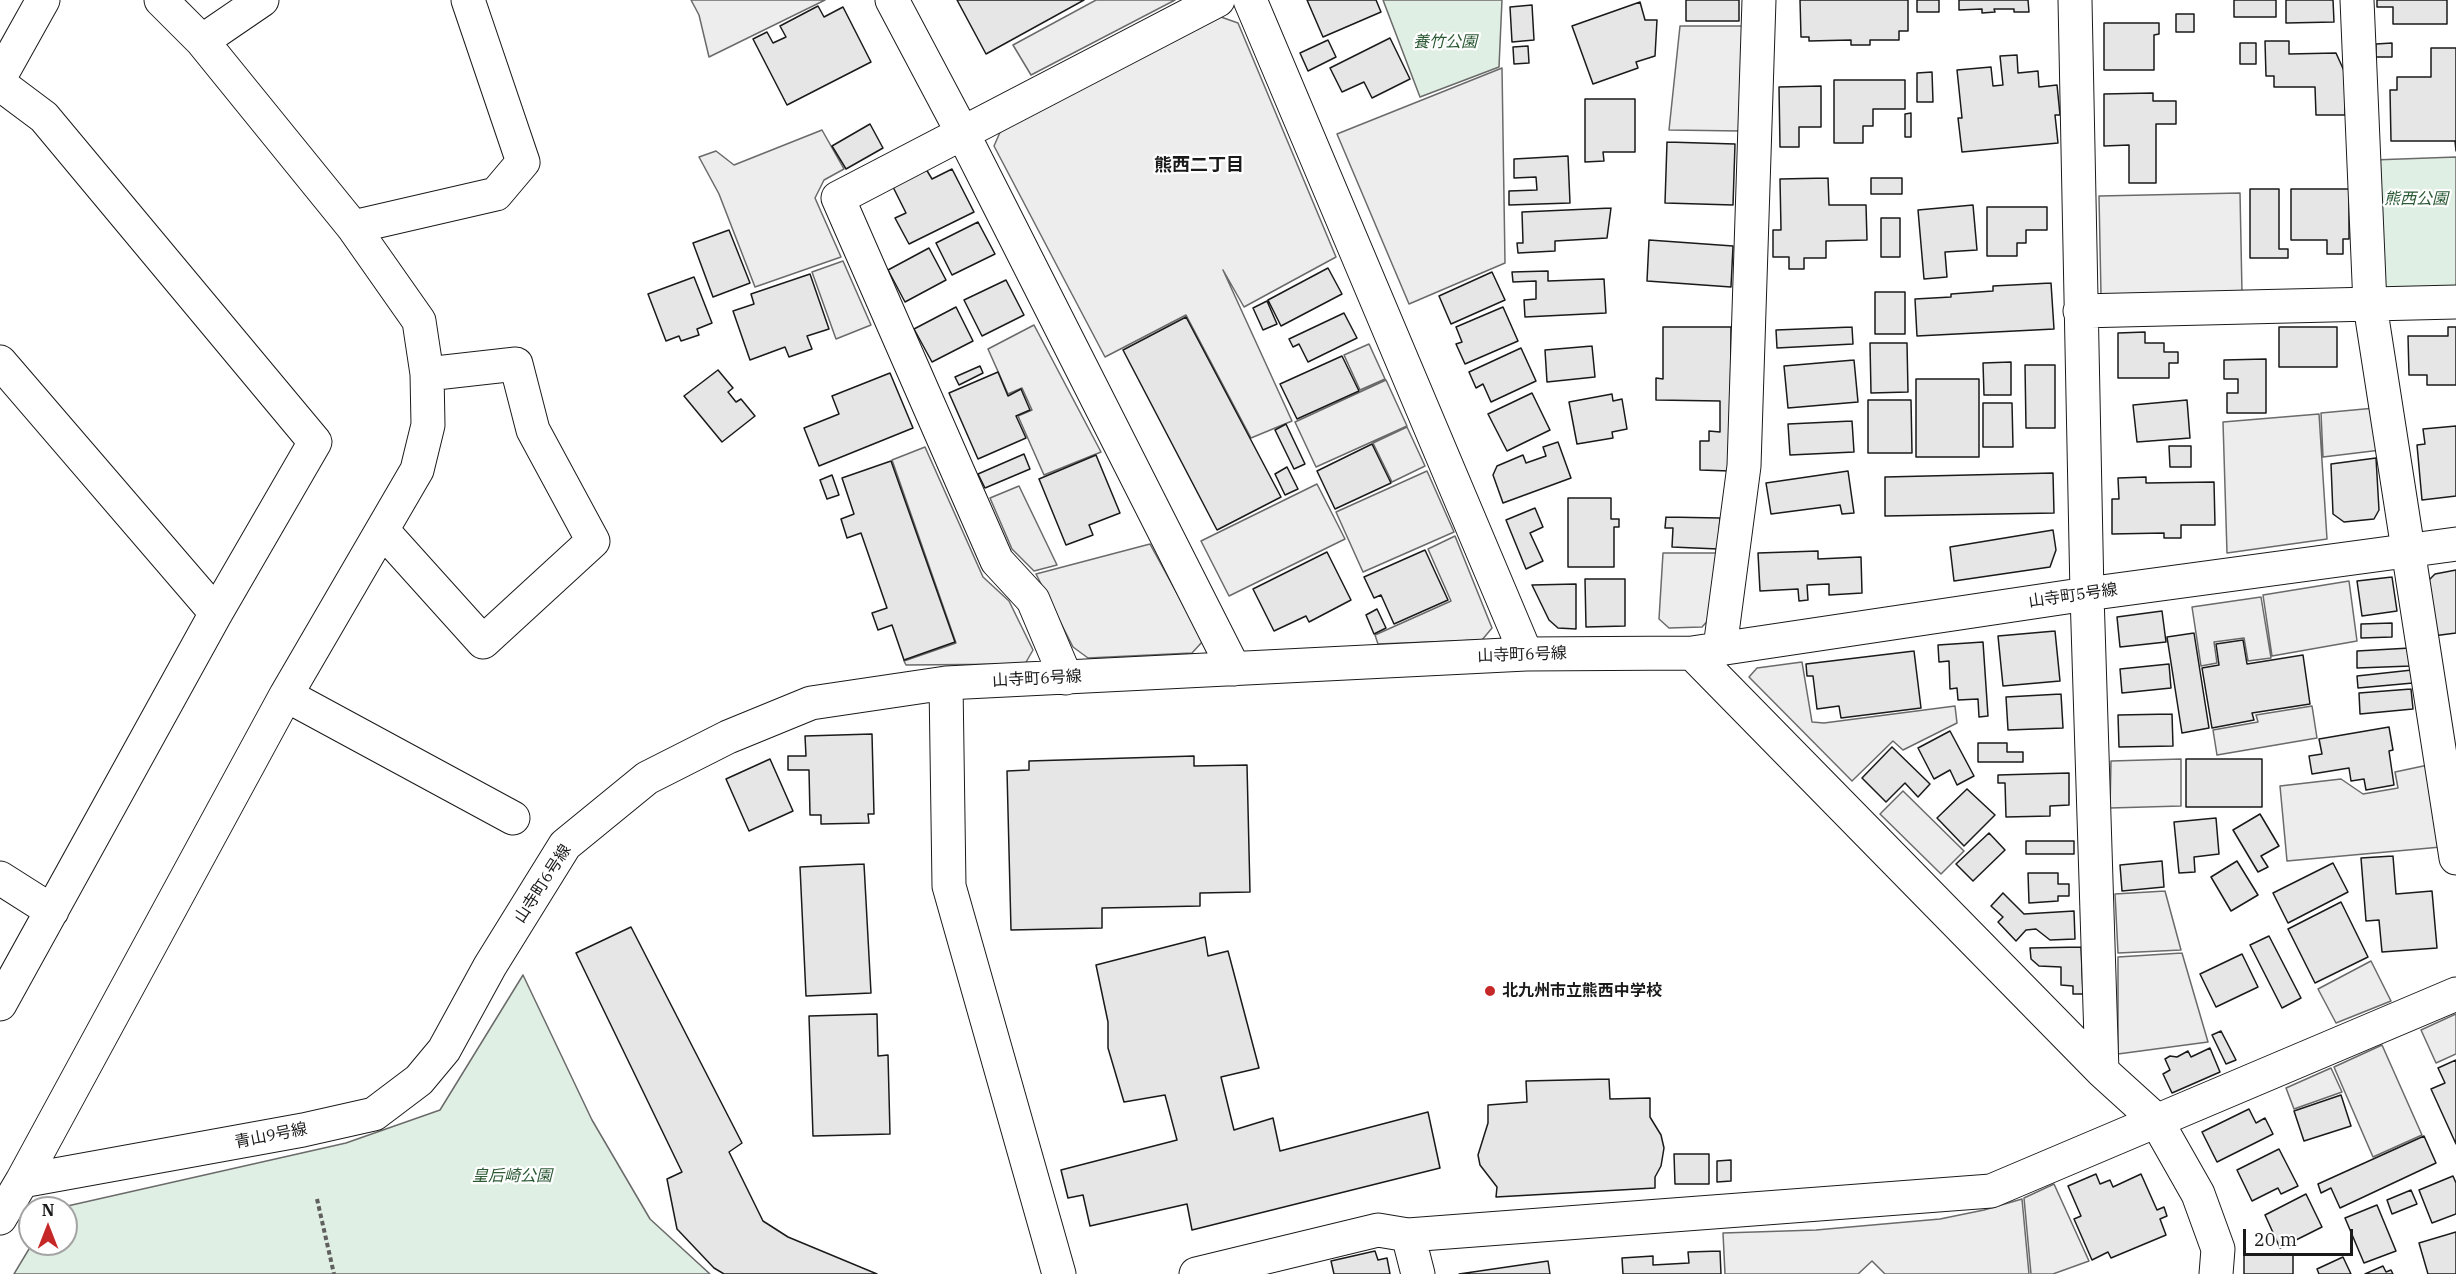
<!DOCTYPE html>
<html>
<head>
<meta charset="utf-8">
<style>
  body { margin:0 }
  #map { position:relative; width:2456px; height:1274px; overflow:hidden; background:#fff; font-family:"IBM Plex Serif",serif }
  canvas { display:block }
  .north { position:absolute; left:18px; top:1196px; width:60px; height:60px; box-sizing:border-box; background:#fff; border:2px solid #a3a3a3; border-radius:50%; rotate:0deg; font-size:16px; font-weight:700; line-height:24px; text-align:center; color:#1a1a1a }
  .north::after { content:''; display:block; margin:auto; width:21px; height:27px; background:#c62828; clip-path:polygon(50% 0,100% 100%,50% 72%,0 100%) }
  .scale { position:absolute; left:2243px; top:1229px; width:110px; height:27px; box-sizing:border-box; border:3px solid #1a1a1a; border-top:0; padding-left:8px; font-size:18px; line-height:21px; white-space:nowrap; color:#1a1a1a; -webkit-text-stroke:4px #fff; paint-order:stroke }
</style>
</head>
<body>
<div id="map">
<canvas width="2456" height="1274"></canvas>
<div class="north">N</div>
<div class="scale">20 m</div>
</div>
<script>
const g = document.querySelector('canvas').getContext('2d');
g.lineJoin = 'round';
function paint(path, color) {
  g.fillStyle = color;
  g.fill(path, 'evenodd');
}
function poly(rows) {
  const path = new Path2D();
  for (const r of rows) {
    path.moveTo(r[0], r[1]);
    for (let i = 2; i < r.length; i += 2) path.lineTo(r[i], r[i + 1]);
  }
  return path;
}
function strokePath(path, color, width, dash) {
  g.strokeStyle = color;
  g.lineWidth = width;
  g.lineCap = dash ? 'butt' : 'round';
  g.setLineDash(dash || []);
  g.stroke(path);
}
function write(font, color, halo, rows, align = 'center') {
  g.font = font + ' "IBM Plex Serif","Noto Sans JP",serif';
  g.lineWidth = 4.5;
  g.setLineDash([]);
  g.textBaseline = 'middle';
  g.strokeStyle = halo;
  g.fillStyle = color;
  for (const [text, x, y, turn = 0] of rows) {
    g.save();
    g.translate(x, y);
    g.rotate((+turn || 0) * Math.PI / 180);
    g.textAlign = isNaN(turn) ? turn : align;
    if (halo) g.strokeText(text, 0, 0);
    g.fillText(text, 0, 0);
    g.restore();
  }
}
const green = poly([
  [1383,0,1502,0,1499,67,1420,97,1383,0],
  [2456,157,2456,287,2380,290,2373,160,2456,157],
  [523,975,592,1120,650,1219,710,1274,14,1274,32,1244,66,1244,66,1208,63,1207,346,1143,440,1110,523,975]
]);
const parking = poly([
  [691,0,825,0,709,57,699,15,691,0],
  [1096,0,1175,0,1031,75,1013,45,1096,0],
  [1221,17,1238,23,1336,257,1244,307,1223,270,1292,421,1251,438,1186,315,1105,357,994,146,1001,130,1221,17],
  [1680,26,1743,26,1741,131,1669,130,1680,26],
  [1502,68,1505,263,1409,304,1337,134,1502,68],
  [822,130,844,169,824,180,815,198,841,257,755,287,719,194,699,157,716,151,734,165,822,130],
  [2240,193,2242,293,2101,295,2099,196,2240,193],
  [843,261,871,325,836,339,812,272,843,261],
  [1034,325,1101,452,1044,475,1018,416,1032,410,1022,388,1008,394,988,349,1034,325],
  [1369,344,1385,379,1360,390,1344,355,1369,344],
  [1386,380,1407,426,1316,467,1295,422,1386,380],
  [2375,408,2381,450,2323,457,2321,413,2375,408],
  [2319,414,2327,539,2227,553,2223,422,2319,414],
  [1407,427,1425,466,1392,482,1373,443,1407,427],
  [925,447,983,577,1009,601,1033,650,1025,664,906,665,904,661,956,643,892,460,925,447],
  [1427,471,1454,532,1363,572,1336,512,1427,471],
  [1317,484,1345,539,1229,596,1201,541,1317,484],
  [1019,486,1057,565,1034,571,1012,549,990,498,1019,486],
  [1455,536,1492,628,1482,640,1378,644,1375,635,1451,601,1428,549,1455,536],
  [1150,544,1203,641,1192,653,1088,658,1073,647,1036,574,1150,544],
  [1663,553,1722,553,1714,614,1702,627,1669,628,1659,619,1663,553],
  [2349,581,2357,641,2272,656,2263,595,2349,581],
  [2261,597,2271,658,2248,661,2244,638,2214,642,2217,663,2201,666,2192,607,2261,597],
  [1802,662,1812,722,1824,723,1955,706,1957,723,1903,750,1893,741,1852,781,1749,677,1757,668,1802,662],
  [2312,706,2317,738,2217,755,2213,730,2258,722,2256,715,2312,706],
  [2181,759,2181,806,2110,808,2111,761,2181,759],
  [2428,765,2441,847,2287,861,2280,786,2341,779,2363,794,2398,788,2395,772,2428,765],
  [1903,791,1964,851,1941,874,1880,814,1903,791],
  [2165,891,2181,950,2118,953,2115,894,2165,891],
  [2182,953,2208,1042,2118,1054,2118,957,2182,953],
  [2371,961,2391,1001,2336,1023,2318,989,2371,961],
  [2456,1014,2456,1054,2436,1063,2421,1030,2456,1014],
  [2382,1045,2422,1135,2373,1157,2334,1067,2382,1045],
  [2331,1068,2342,1092,2294,1109,2286,1088,2331,1068],
  [2054,1184,2089,1261,2053,1274,2031,1274,2024,1198,2054,1184],
  [2022,1199,2029,1274,1885,1274,1872,1261,1858,1274,1725,1274,1723,1233,1816,1230,1940,1219,1984,1210,2022,1199]
]);
const building = poly([
  [957,0,1084,0,986,54,957,0],
  [1307,0,1376,0,1381,12,1323,37,1307,0],
  [1686,0,1739,0,1739,21,1686,21,1686,0],
  [1800,0,1908,0,1908,31,1899,31,1899,40,1870,40,1870,45,1851,45,1851,40,1809,41,1809,37,1801,37,1800,0],
  [1917,0,1939,0,1939,12,1917,12,1917,0],
  [1959,0,2028,0,2029,12,2014,12,2014,9,1994,9,1995,12,1982,13,1982,9,1959,10,1959,0],
  [2234,0,2276,0,2276,17,2234,17,2234,0],
  [2286,0,2333,0,2334,22,2286,23,2286,0],
  [2377,0,2447,0,2447,24,2393,24,2393,7,2377,7,2377,0],
  [1640,2,1645,20,1657,20,1655,56,1636,62,1638,68,1593,84,1572,26,1640,2],
  [1532,5,1534,40,1512,42,1510,7,1532,5],
  [818,6,824,17,843,7,871,62,787,105,753,39,767,32,773,43,786,37,780,26,818,6],
  [2176,14,2194,14,2194,32,2176,32,2176,14],
  [2104,23,2159,23,2159,34,2154,35,2154,70,2104,70,2104,23],
  [1390,38,1410,79,1372,98,1364,82,1342,92,1330,68,1390,38],
  [1328,40,1336,57,1308,71,1300,53,1328,40],
  [2265,41,2289,41,2289,54,2336,53,2345,73,2345,115,2316,115,2315,87,2274,87,2274,76,2266,76,2265,41],
  [2240,43,2256,43,2256,64,2240,64,2240,43],
  [2392,43,2392,57,2376,57,2376,44,2392,43],
  [1528,46,1529,63,1514,64,1513,47,1528,46],
  [2431,48,2456,48,2456,151,2455,141,2391,141,2390,90,2397,90,2397,77,2431,77,2431,48],
  [2017,55,2018,73,2038,71,2039,87,2057,85,2060,115,2055,115,2058,143,1962,152,1958,118,1962,118,1957,70,1991,67,1993,86,2003,85,2000,56,2017,55],
  [1932,72,1933,102,1917,102,1917,73,1932,72],
  [1834,80,1905,80,1905,109,1873,109,1873,126,1863,126,1863,143,1834,143,1834,80],
  [1821,86,1821,127,1799,127,1799,147,1780,147,1779,87,1821,86],
  [2153,93,2153,101,2176,101,2176,124,2156,124,2156,183,2129,183,2129,145,2104,146,2104,94,2153,93],
  [1585,99,1635,99,1635,152,1603,152,1604,161,1585,162,1585,99],
  [1911,113,1911,137,1905,137,1905,114,1911,113],
  [870,124,883,148,846,169,832,146,870,124],
  [1667,142,1735,144,1733,205,1665,203,1667,142],
  [1568,156,1570,203,1509,205,1509,191,1537,190,1536,177,1514,178,1514,159,1568,156],
  [926,169,932,179,952,169,974,212,909,244,895,218,906,213,892,185,926,169],
  [1828,178,1829,205,1866,205,1867,240,1826,241,1826,258,1804,258,1804,269,1789,269,1789,257,1773,257,1773,230,1781,230,1780,179,1828,178],
  [1871,178,1902,178,1902,194,1871,194,1871,178],
  [2250,189,2279,189,2279,249,2288,249,2288,258,2250,258,2250,189],
  [2291,189,2349,189,2349,239,2343,239,2343,254,2327,254,2327,240,2291,240,2291,189],
  [1973,205,1977,250,1945,252,1947,277,1924,279,1918,210,1973,205],
  [1987,207,2047,207,2047,230,2026,230,2026,243,2017,243,2017,256,1987,256,1987,207],
  [1611,208,1607,238,1555,241,1555,251,1518,253,1517,243,1523,243,1522,212,1611,208],
  [1881,218,1900,218,1900,257,1881,257,1881,218],
  [978,222,995,254,952,275,936,243,978,222],
  [729,230,750,283,713,297,693,243,729,230],
  [1649,240,1733,246,1731,287,1647,281,1649,240],
  [929,248,946,280,905,302,888,270,929,248],
  [1328,268,1342,294,1281,326,1268,300,1328,268],
  [1548,271,1548,281,1604,279,1606,313,1525,317,1524,300,1536,299,1536,281,1513,282,1512,272,1548,271],
  [1492,272,1505,300,1451,324,1439,296,1492,272],
  [810,274,829,329,807,336,812,349,789,357,785,347,750,360,733,311,754,304,751,294,810,274],
  [694,277,712,323,697,329,699,335,681,341,679,336,666,341,648,294,694,277],
  [1006,280,1024,315,982,336,964,300,1006,280],
  [2051,283,2054,329,1917,336,1915,299,1951,297,1951,294,1993,291,1993,286,2051,283],
  [1875,292,1905,292,1905,334,1875,334,1875,292],
  [1267,301,1277,324,1263,330,1253,308,1267,301],
  [956,307,973,341,932,362,914,329,956,307],
  [1503,307,1518,341,1465,364,1456,344,1462,342,1456,327,1503,307],
  [1344,313,1357,338,1308,362,1299,344,1293,347,1289,339,1344,313],
  [1186,317,1281,497,1217,530,1123,350,1186,317],
  [1663,327,1731,327,1730,471,1700,470,1700,441,1709,441,1709,431,1720,432,1720,401,1656,400,1656,378,1663,379,1663,327],
  [1852,327,1853,344,1777,348,1776,330,1852,327],
  [2279,327,2337,327,2337,367,2279,367,2279,327],
  [2448,327,2456,327,2456,385,2427,385,2427,375,2409,375,2408,336,2448,336,2448,327],
  [2145,332,2145,343,2164,343,2164,352,2178,352,2178,363,2169,363,2169,378,2118,378,2118,333,2145,332],
  [1870,343,1907,343,1908,392,1871,393,1870,343],
  [1592,346,1595,377,1547,382,1545,350,1592,346],
  [1521,348,1536,381,1491,402,1483,384,1476,388,1469,372,1521,348],
  [1342,356,1359,391,1297,419,1280,384,1342,356],
  [2266,359,2266,413,2227,413,2227,393,2238,393,2238,379,2224,379,2224,360,2266,359],
  [1854,360,1858,402,1788,408,1784,366,1854,360],
  [2011,362,2011,395,1984,395,1983,363,2011,362],
  [2025,365,2055,365,2055,428,2026,428,2025,365],
  [980,366,983,373,959,385,955,377,980,366],
  [718,370,733,388,728,392,736,402,741,399,755,416,722,442,684,396,718,370],
  [998,372,1008,396,1021,389,1030,410,1016,416,1026,438,978,459,949,393,998,372],
  [890,373,913,428,819,466,804,428,839,414,832,396,890,373],
  [1916,379,1979,379,1979,457,1916,457,1916,379],
  [1532,393,1550,430,1507,451,1488,414,1532,393],
  [1612,394,1613,401,1622,399,1627,429,1612,432,1613,438,1577,444,1569,402,1612,394],
  [1868,400,1911,400,1912,453,1868,453,1868,400],
  [2187,400,2190,438,2137,442,2133,405,2187,400],
  [1983,403,2012,403,2013,447,1983,447,1983,403],
  [1852,421,1854,452,1790,455,1788,424,1852,421],
  [1286,424,1305,464,1294,469,1275,430,1286,424],
  [2456,426,2456,496,2422,500,2417,445,2425,444,2423,429,2456,426],
  [1558,442,1571,478,1503,503,1493,475,1497,466,1523,455,1526,463,1546,456,1543,447,1558,442],
  [1372,444,1391,483,1335,509,1317,471,1372,444],
  [2169,446,2191,446,2191,467,2170,467,2169,446],
  [1024,454,1030,469,985,488,978,474,1024,454],
  [1096,455,1120,513,1089,525,1093,535,1066,545,1039,479,1096,455],
  [2376,458,2379,510,2374,519,2344,522,2333,514,2331,464,2376,458],
  [891,461,955,642,904,660,892,625,878,630,872,613,887,608,861,533,847,538,841,519,854,514,842,478,891,461],
  [1287,467,1298,489,1285,495,1275,474,1287,467],
  [1848,471,1854,513,1842,514,1840,505,1771,514,1766,483,1848,471],
  [2053,473,2054,513,1885,516,1885,477,2053,473],
  [832,475,839,495,827,499,820,480,832,475],
  [2146,477,2146,483,2214,482,2215,525,2181,525,2181,538,2164,538,2164,533,2112,534,2112,499,2119,499,2118,478,2146,477],
  [1568,498,1611,498,1611,519,1619,519,1619,527,1614,527,1614,567,1568,567,1568,498],
  [1535,508,1543,527,1530,533,1543,561,1526,569,1506,520,1535,508],
  [1666,517,1720,518,1718,549,1672,547,1673,528,1665,528,1666,517],
  [2053,530,2056,550,2050,567,1954,581,1950,547,2053,530],
  [1425,550,1448,600,1394,624,1381,595,1374,598,1364,577,1425,550],
  [1818,551,1818,559,1861,557,1862,593,1829,595,1829,584,1807,585,1808,600,1799,601,1798,589,1760,591,1758,553,1818,551],
  [1327,552,1351,600,1309,622,1306,616,1274,631,1253,589,1327,552],
  [2456,570,2456,633,2433,636,2425,584,2435,574,2456,570],
  [2392,577,2397,611,2362,616,2357,581,2392,577],
  [1585,579,1625,579,1625,626,1586,627,1585,579],
  [1576,584,1576,629,1558,628,1549,620,1532,585,1576,584],
  [1377,609,1386,628,1374,634,1366,615,1377,609],
  [2162,611,2166,642,2120,647,2117,617,2162,611],
  [2392,623,2392,637,2361,638,2361,624,2392,623],
  [2055,631,2060,681,2003,686,1998,636,2055,631],
  [2194,633,2209,728,2182,733,2167,637,2194,633],
  [2243,640,2247,664,2303,655,2310,704,2252,713,2254,720,2212,728,2202,668,2219,665,2216,644,2243,640],
  [1983,642,1988,716,1979,717,1978,699,1958,700,1957,688,1950,689,1949,661,1939,662,1938,645,1983,642],
  [2410,648,2411,666,2357,668,2357,651,2410,648],
  [1914,651,1921,708,1841,718,1839,706,1817,709,1813,676,1807,676,1806,664,1914,651],
  [2169,664,2171,688,2122,693,2120,669,2169,664],
  [2412,670,2413,683,2358,688,2357,676,2412,670],
  [2411,689,2413,709,2360,714,2359,693,2411,689],
  [2061,694,2063,728,2008,730,2006,697,2061,694],
  [2172,714,2173,746,2119,747,2118,715,2172,714],
  [2389,727,2393,750,2389,751,2394,785,2366,790,2364,779,2351,781,2349,768,2312,774,2309,756,2322,754,2319,739,2389,727],
  [1950,731,1974,776,1957,785,1950,770,1934,779,1918,748,1950,731],
  [872,734,874,814,868,814,869,823,821,824,821,815,810,815,809,770,788,770,788,756,806,756,805,736,872,734],
  [1978,743,2007,743,2007,752,2023,752,2023,762,1978,762,1978,743],
  [1892,747,1930,784,1918,797,1905,783,1886,802,1862,778,1892,747],
  [1194,756,1194,766,1247,765,1250,892,1200,893,1200,906,1102,908,1102,928,1011,930,1007,771,1029,770,1029,761,1194,756],
  [770,759,793,811,749,831,726,779,770,759],
  [2186,759,2262,759,2262,807,2186,807,2186,759],
  [2069,773,2069,805,2050,806,2050,816,2006,817,2005,783,1998,783,1998,775,2069,773],
  [1967,789,1995,815,1964,846,1937,818,1967,789],
  [2260,814,2279,846,2261,856,2268,867,2258,872,2233,830,2260,814],
  [2216,818,2219,854,2194,857,2195,872,2179,873,2174,822,2216,818],
  [1989,833,2005,850,1973,881,1956,864,1989,833],
  [2026,841,2074,841,2074,854,2026,854,2026,841],
  [2393,856,2396,894,2432,891,2437,948,2382,952,2379,920,2366,921,2361,858,2393,856],
  [2162,861,2164,887,2122,891,2120,865,2162,861],
  [2237,861,2258,895,2231,911,2211,877,2237,861],
  [2333,863,2348,892,2288,923,2273,893,2333,863],
  [864,864,871,993,806,996,800,867,864,864],
  [2028,873,2058,873,2058,884,2069,884,2069,896,2058,896,2058,901,2029,903,2028,873],
  [2003,893,2024,914,2074,911,2075,939,2050,940,2036,929,2026,930,2016,941,1998,922,2003,917,1991,906,2003,893],
  [2341,902,2368,957,2315,983,2288,929,2341,902],
  [631,927,742,1143,729,1152,763,1221,788,1237,877,1274,724,1274,714,1268,677,1229,667,1179,682,1172,576,953,631,927],
  [2269,936,2301,998,2282,1008,2250,945,2269,936],
  [1205,937,1208,956,1228,951,1259,1068,1221,1077,1234,1130,1273,1118,1280,1151,1428,1112,1440,1168,1192,1230,1187,1204,1090,1226,1083,1195,1068,1198,1061,1170,1177,1140,1165,1095,1124,1102,1108,1048,1108,1022,1096,965,1205,937],
  [2081,947,2083,994,2073,994,2073,986,2061,985,2061,967,2039,966,2031,959,2030,948,2081,947],
  [2242,954,2258,987,2216,1007,2200,974,2242,954],
  [877,1014,878,1056,888,1055,890,1134,813,1136,809,1016,877,1014],
  [2221,1031,2236,1060,2226,1064,2212,1035,2221,1031],
  [2210,1048,2220,1072,2172,1093,2163,1074,2170,1070,2165,1059,2170,1056,2177,1057,2188,1051,2191,1057,2210,1048],
  [2456,1060,2456,1144,2431,1089,2445,1083,2438,1068,2456,1060],
  [1609,1079,1610,1099,1650,1098,1650,1117,1661,1135,1664,1148,1661,1166,1655,1177,1655,1188,1496,1197,1497,1187,1480,1165,1478,1155,1488,1123,1488,1105,1527,1102,1526,1081,1609,1079],
  [2341,1095,2351,1126,2304,1141,2294,1111,2341,1095],
  [2249,1109,2256,1123,2265,1118,2273,1134,2217,1162,2202,1132,2249,1109],
  [2424,1136,2436,1163,2340,1208,2331,1188,2321,1193,2318,1184,2424,1136],
  [2279,1149,2298,1186,2281,1194,2278,1188,2252,1201,2237,1170,2279,1149],
  [1674,1154,1709,1154,1709,1184,1675,1184,1674,1154],
  [1731,1160,1731,1181,1717,1182,1717,1161,1731,1160],
  [2096,1174,2100,1184,2110,1180,2113,1187,2141,1174,2157,1210,2164,1207,2167,1216,2160,1219,2166,1235,2111,1258,2108,1252,2092,1260,2074,1219,2081,1216,2068,1186,2096,1174],
  [2453,1176,2456,1183,2456,1214,2432,1223,2419,1190,2453,1176],
  [2411,1190,2417,1204,2392,1214,2387,1200,2411,1190],
  [2306,1194,2322,1227,2280,1248,2265,1215,2306,1194],
  [2377,1205,2396,1251,2364,1263,2345,1218,2377,1205],
  [2456,1232,2456,1274,2428,1274,2419,1243,2456,1232],
  [1375,1251,1378,1260,1387,1258,1390,1274,1334,1274,1331,1261,1375,1251],
  [1720,1251,1721,1274,1623,1274,1622,1258,1653,1256,1653,1265,1689,1263,1688,1252,1720,1251],
  [2244,1254,2293,1255,2293,1274,2244,1274,2244,1254],
  [2343,1257,2351,1274,2319,1274,2317,1269,2343,1257],
  [1548,1261,1550,1274,1459,1274,1548,1261],
  [2383,1266,2386,1272,2391,1270,2393,1274,2365,1274,2383,1266]
]);
const path = poly([
  [317,1199,334,1274]
]);
const street = poly([
  [892,0,962,132,1234,669],
  [1250,0,1526,654],
  [2075,0,2087,594,2102,1071,2156,1120],
  [2357,0,2370,305,2456,858],
  [202,41,262,0],
  [0,77,43,0],
  [0,84,44,117,315,442,216,613,0,1004],
  [353,227,496,194,523,162,468,0],
  [2080,311,2456,302],
  [0,362,216,613],
  [383,531,483,642,593,541,533,430,516,364,427,374],
  [1720,648,1744,466,1759,0],
  [1692,653,2102,1071],
  [1066,678,1033,600,997,561,838,198,1218,0],
  [946,683,949,886,1059,1274],
  [286,695,513,818],
  [0,878,52,911],
  [22,1181,286,695,417,470,428,425,427,374,419,321,353,227,202,41,161,0],
  [0,1218,22,1181,303,1130,374,1114,419,1080,444,1050,490,966,565,845,647,778,728,737,811,703,946,683,1526,654,1692,653,2087,594,2456,544],
  [1408,1235,1418,1274],
  [1196,1274,1378,1230,1408,1235,1991,1191,2456,994]
]);
const secondary = poly([
  [2156,1120,2198,1194,2218,1249,2216,1274]
]);
const markers = [
  [1490,991,6,"#c62828"]
];
const parkNames = [
  ["養竹公園",1445,42],
  ["熊西公園",2416,199],
  ["皇后崎公園",512,1176]
];
const streetNames = [
  ["山寺町5号線",2073,596,-8],
  ["山寺町6号線",1522,655,-2],
  ["山寺町6号線",1037,679,-3],
  ["山寺町6号線",543,884,-57],
  ["青山9号線",271,1136,-11]
];
const poiNames = [
  ["北九州市立熊西中学校",1502,991]
];
const neighbourhoodNames = [
  ["熊西二丁目",1199,166]
];
paint(green, '#e0efe3');
strokePath(green, '#6a6a6a', 1.5);
paint(parking, '#ededed');
strokePath(parking, '#6a6a6a', 1.5);
paint(building, '#e6e6e6');
strokePath(building, '#1a1a1a', 1.5);
strokePath(street, '#1a1a1a', 35);
strokePath(secondary, '#1a1a1a', 35);
strokePath(path, '#5f5f5f', 4, [4.5, 3]);
strokePath(street, '#fff', 33);
strokePath(secondary, '#fff', 33);
for (const [x, y, r, color] of markers) {
  const dot = new Path2D();
  dot.arc(x, y, r, 0, 2 * Math.PI);
  g.fillStyle = color;
  g.fill(dot);
  strokePath(dot, '#fff', 2);
}
write('italic 16px', '#2b5a34', '#fff', parkNames);
write('16px', '#1a1a1a', '#fff', streetNames);
write('bold 16px', '#1a1a1a', '#fff', poiNames, 'left');
write('bold 18px', '#1a1a1a', '#fff', neighbourhoodNames);
</script>
</body>
</html>
